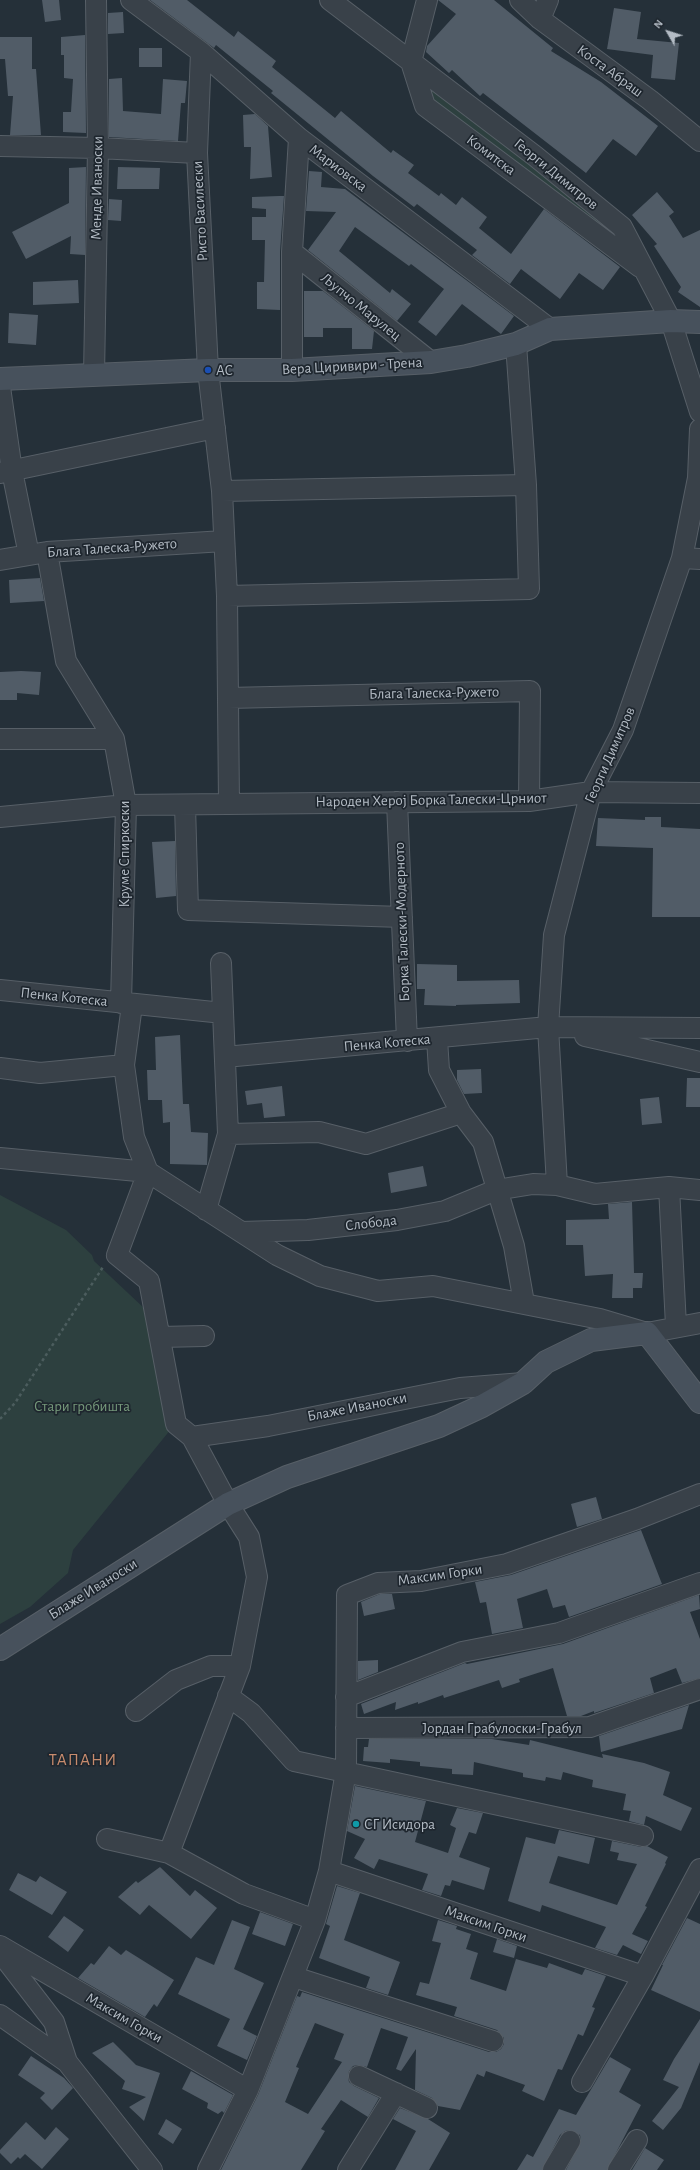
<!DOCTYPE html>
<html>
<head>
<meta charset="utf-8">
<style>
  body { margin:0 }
  #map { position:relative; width:700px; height:2170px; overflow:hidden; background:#253039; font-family:"Alegreya Sans",sans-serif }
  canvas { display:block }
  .north { position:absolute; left:648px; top:12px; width:40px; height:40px; -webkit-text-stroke:3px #1e262e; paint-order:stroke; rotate:309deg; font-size:11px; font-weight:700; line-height:16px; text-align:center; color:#b4bcc5 }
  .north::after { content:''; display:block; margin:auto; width:14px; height:18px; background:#b4bcc5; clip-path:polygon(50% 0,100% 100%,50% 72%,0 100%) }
</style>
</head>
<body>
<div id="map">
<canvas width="700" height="2170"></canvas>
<div class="north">N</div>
</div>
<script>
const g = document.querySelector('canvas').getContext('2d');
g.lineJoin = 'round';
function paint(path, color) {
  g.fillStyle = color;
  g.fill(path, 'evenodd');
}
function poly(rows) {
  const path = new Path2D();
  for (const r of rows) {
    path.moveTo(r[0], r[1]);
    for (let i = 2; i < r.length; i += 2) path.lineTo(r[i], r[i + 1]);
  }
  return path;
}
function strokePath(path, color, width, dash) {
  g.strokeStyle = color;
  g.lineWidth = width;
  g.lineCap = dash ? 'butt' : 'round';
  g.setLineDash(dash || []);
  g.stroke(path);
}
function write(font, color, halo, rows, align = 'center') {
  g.font = font + ' "Alegreya Sans",sans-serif';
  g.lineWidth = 3.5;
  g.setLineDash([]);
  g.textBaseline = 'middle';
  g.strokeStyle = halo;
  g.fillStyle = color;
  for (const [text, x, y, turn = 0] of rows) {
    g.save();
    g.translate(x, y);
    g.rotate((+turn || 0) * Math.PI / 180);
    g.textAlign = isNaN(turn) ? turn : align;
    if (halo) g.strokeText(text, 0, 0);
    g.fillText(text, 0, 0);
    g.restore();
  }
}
const green = poly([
  [411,62,622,227,645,271,425,106],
  [0,1195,66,1230,92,1255,94,1261,145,1309,171,1429,73,1550,68,1573,30,1607,0,1624]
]);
const building = poly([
  [42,0,59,0,61,20,45,22],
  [150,0,187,0,234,37,238,31,276,61,272,67,335,118,341,111,391,153,393,150,414,165,408,173,439,196,441,193,456,205,462,197,487,217,479,228,511,254,544,209,620,267,603,290,579,273,560,299,521,269,510,284,472,255,477,250,417,204,414,207,373,176,271,93,273,91,216,45,214,48],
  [438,0,494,0,553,48,551,51,601,82,658,126,636,156,613,139,586,173,483,93,480,96,452,70,449,73,426,52,427,46,456,14],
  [614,8,641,12,637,39,679,43,675,80,651,78,653,55,607,49],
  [123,12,124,33,108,34,108,13],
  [85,35,86,133,63,132,63,112,71,112,73,79,64,78,64,55,61,55,61,37],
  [0,37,32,37,32,69,36,69,41,135,10,135,13,96,8,96,5,59,0,59],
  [139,48,162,48,162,67,139,67],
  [122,78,123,111,161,114,163,79,187,81,185,103,181,103,178,141,109,137,109,79],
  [255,114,268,126,272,177,250,179,251,147,244,147,243,115],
  [86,167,85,255,70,254,71,236,26,259,12,232,69,203,69,168],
  [118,167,160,168,159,189,117,189],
  [309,171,322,172,321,187,345,189,514,316,501,334,462,304,436,336,418,322,444,289,411,264,409,266,355,227,339,251,390,293,392,289,411,304,397,321,308,250,336,212,306,211],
  [657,192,674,212,669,216,683,238,700,230,700,307,678,292,681,287,654,246,657,244,632,215],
  [279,196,284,196,280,252,280,310,257,309,257,282,264,282,265,240,252,240,252,217,266,217,266,209,252,208,252,197],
  [109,199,122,200,121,221,108,220],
  [78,280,79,303,33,305,33,282],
  [304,291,323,291,374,331,372,349,352,349,352,328,323,328,323,337,304,337],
  [9,313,38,315,36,345,8,343],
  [40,578,44,601,10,603,9,580],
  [21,671,41,672,39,695,17,693,17,700,0,700,0,672],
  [645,817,661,817,661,827,700,829,700,917,652,917,653,848,596,846,598,818,645,820],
  [175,841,176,896,156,898,152,842],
  [417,964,457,965,457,981,519,980,520,1003,456,1005,456,1006,424,1005,425,989,417,989],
  [180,1035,183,1104,189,1104,191,1132,208,1133,207,1165,170,1164,170,1122,163,1123,162,1100,148,1100,147,1070,156,1070,155,1037],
  [481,1069,482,1093,464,1094,457,1080,457,1070],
  [687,1078,700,1078,700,1107,686,1107],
  [282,1086,285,1116,264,1118,262,1103,247,1105,245,1091],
  [659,1097,662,1123,642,1125,640,1099],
  [423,1166,427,1186,391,1193,388,1173],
  [632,1202,634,1273,643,1273,642,1288,633,1288,633,1298,612,1298,613,1274,585,1276,583,1245,566,1245,566,1220,609,1219,608,1204],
  [596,1497,602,1519,577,1527,571,1504],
  [641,1530,662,1584,569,1617,565,1605,553,1608,547,1589,517,1599,523,1628,492,1634,486,1602,480,1603,475,1582,511,1575],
  [380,1594,392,1594,395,1609,364,1616,361,1602],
  [699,1595,700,1609,690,1612,700,1639,700,1678,682,1683,676,1668,650,1678,654,1693,594,1713,594,1711,581,1716,567,1716,553,1668,519,1679,520,1682,502,1688,499,1680,444,1698,443,1695,418,1704,418,1702,395,1710,396,1702,364,1714,361,1704,465,1663,467,1664,563,1644],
  [378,1660,378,1672,358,1680,358,1661],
  [689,1705,682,1729,601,1752,599,1736],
  [369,1739,492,1739,529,1745,530,1740,603,1758,602,1754,644,1763,670,1772,663,1795,692,1808,681,1831,646,1816,644,1825,629,1821,631,1811,623,1810,626,1794,592,1787,593,1780,563,1772,561,1780,546,1777,545,1781,523,1777,523,1773,474,1762,473,1775,452,1774,452,1769,420,1766,420,1762,390,1759,390,1763,363,1761,364,1747,368,1747],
  [355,1786,426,1801,415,1842,448,1853,456,1828,450,1825,457,1808,483,1813,476,1834,469,1832,459,1857,490,1868,484,1890,452,1880,450,1886,445,1885,441,1896,422,1890,428,1874,379,1859,374,1869,354,1858,365,1839,347,1831],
  [559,1830,595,1838,589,1864,558,1856,549,1883,617,1905,637,1864,617,1860,619,1853,610,1851,612,1841,641,1847,647,1846,668,1857,665,1863,666,1864,645,1906,647,1907,632,1934,648,1941,641,1954,623,1945,617,1955,595,1948,606,1927,542,1905,540,1912,508,1901,526,1837,555,1844],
  [160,1867,190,1896,195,1890,217,1908,191,1939,149,1905,140,1915,118,1897,136,1881,138,1883],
  [18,1873,36,1882,40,1876,67,1892,52,1915,9,1890],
  [337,1886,360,1893,344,1940,400,1962,388,1995,366,1988,370,1977,319,1958,330,1926,326,1924],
  [260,1912,293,1924,285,1946,252,1934],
  [64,1916,84,1930,68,1952,48,1937],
  [687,1918,700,1924,700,2012,651,1990,663,1965,662,1965],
  [232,1920,250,1927,234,1969,264,1983,243,2029,257,2036,247,2060,217,2046,230,2019,178,1994,196,1957,214,1965],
  [438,1920,457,1926,456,1929,471,1934,466,1949,478,1953,470,1979,506,1991,516,1959,547,1968,549,1963,582,1975,585,1969,606,1976,592,2007,595,2008,583,2036,578,2034,562,2070,558,2069,544,2101,522,2091,525,2085,486,2071,484,2077,477,2074,460,2110,438,2106,432,2098,415,2090,416,2049,401,2071,396,2069,408,2037,381,2028,367,2067,358,2065,353,2066,349,2071,348,2077,349,2082,354,2086,379,2098,368,2117,341,2100,321,2129,325,2131,301,2170,221,2170,258,2095,297,1996,300,1997,302,1992,489,2052,496,2052,501,2049,504,2044,504,2038,497,2030,454,2016,457,2007,416,1995,420,1982,429,1984,441,1943,432,1941],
  [315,2023,344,2034,334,2059,342,2062,308,2114,285,2102,299,2068,296,2067],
  [497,1939,517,1946,514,1958,493,1952],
  [109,1946,121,1955,126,1950,174,1980,157,2007,154,2004,145,2017,78,1978,91,1963,94,1965],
  [700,2019,700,2062,681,2108,663,2130,652,2121,679,2087,663,2080,674,2059],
  [113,2042,136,2065,160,2073,144,2121,129,2107,146,2097,122,2089,125,2081,92,2053],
  [31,2056,64,2078,73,2088,52,2110,40,2098,45,2093,18,2075],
  [610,2057,631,2069,619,2092,641,2105,607,2170,566,2170,581,2141,580,2135,570,2130,565,2131,560,2135,542,2170,517,2170,527,2154,533,2157,559,2109,576,2115],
  [191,2071,233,2095,224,2113,222,2111,218,2114,207,2108,208,2103,182,2089],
  [400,2108,428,2119,450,2133,429,2170,395,2170,416,2131,393,2119],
  [166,2119,182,2129,173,2144,158,2134],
  [26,2122,45,2140,56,2127,69,2139,42,2169,25,2154,20,2159,18,2157,11,2164,0,2153,0,2150],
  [645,2148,664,2160,657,2170,632,2170]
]);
const path = poly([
  [0,1419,15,1403,103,1267]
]);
const street = poly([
  [131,0,201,52,299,138,550,329],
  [330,0,535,156,622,227,671,321,700,412],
  [427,0,411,62,425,106,640,267],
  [520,0,540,19,650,100,700,141],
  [540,19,548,0],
  [201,52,197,153,208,370,222,491,227,596,229,804],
  [0,146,98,148,197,153],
  [292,252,431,362],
  [292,370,292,252,299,138],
  [94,375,98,148,96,0],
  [0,387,12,471,29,555],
  [0,473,215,428],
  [222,491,526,485],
  [47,552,66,661,114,739,126,805,121,1003],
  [682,558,700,559],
  [0,560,47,552,224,541],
  [227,596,529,589,526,485,516,344],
  [228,698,530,691,529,801],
  [0,739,114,739],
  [397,802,407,1041],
  [185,805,188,910,402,917],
  [0,817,126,805,529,801,591,792,700,793],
  [0,990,223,1013],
  [132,1005,124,1065,134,1137,148,1172],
  [585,1036,700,1062],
  [437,1039,439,1070,461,1113,483,1142,514,1246,524,1303],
  [225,1057,548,1027,700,1028],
  [0,1068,40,1073,124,1065],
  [228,1134,319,1132,366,1144,461,1113],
  [0,1158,148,1172,277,1255,320,1276,378,1291,433,1286,600,1319,647,1333,700,1323],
  [148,1172,117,1255,149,1281,176,1424,192,1437,228,1504,249,1537,257,1577,240,1666,169,1853],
  [557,1185,548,1027,554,935,591,792,623,730,682,558,698,478,700,429],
  [669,1187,676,1326],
  [206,1210,228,1134,221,963],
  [241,1232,308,1230,397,1220,445,1211,496,1190,533,1184,557,1185,595,1194,669,1187,700,1190],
  [160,1337,204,1336],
  [192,1437,268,1426,460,1388,523,1383],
  [228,1696,251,1713,294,1761,643,1836],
  [346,1697,462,1652,559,1633,700,1583],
  [136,1711,176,1680,211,1666,240,1666],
  [346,1728,590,1727,700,1689],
  [107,1839,169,1853,244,1894,315,1920],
  [329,1871,643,1976],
  [0,1946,248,2090],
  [0,1952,54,2022,67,2062],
  [294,1977,493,2041],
  [0,2015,67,2062,152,2170],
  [359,2076,427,2108],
  [582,2082,643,1976,700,1869],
  [208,2170,248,2090,315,1920,329,1871,346,1771,347,1595,378,1583,421,1581,507,1564,637,1519,700,1494],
  [348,2170,396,2093],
  [553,2170,570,2141],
  [618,2170,637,2140]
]);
const secondary = poly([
  [0,379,208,370,292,370,431,362,467,356,516,344,550,329,671,321,700,322],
  [0,1649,228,1504,287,1477,439,1426,482,1406,523,1383,546,1362,591,1340,647,1333,700,1402]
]);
const markers = [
  [208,370,4,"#1a4fb4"],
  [356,1824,4,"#0f9aa8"]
];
const streetNames = [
  ["Коста Абраш",610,71,36],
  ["Комитска",491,155,37],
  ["Мариовска",338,168,37],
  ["Георги Димитров",556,174,39],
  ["Менде Иваноски",97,188,-89],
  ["Ристо Василески",200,211,-93],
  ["Љупчо Марулец",361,307,39],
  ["Вера Циривири - Трена",352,366,-3],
  ["Блага Талеска-Ружето",112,548,-4],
  ["Блага Талеска-Ружето",434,693,-1],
  ["Георги Димитров",610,755,-66],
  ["Народен Херој Борка Талески-Црниот",431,800,-1],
  ["Круме Спиркоски",124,854,-90],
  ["Борка Талески-Модерното",402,922,-92],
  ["Пенка Котеска",64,997,6],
  ["Пенка Котеска",387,1043,-5],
  ["Слобода",371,1223,-7],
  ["Блаже Иваноски",357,1407,-11],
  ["Максим Горки",440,1575,-8],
  ["Блаже Иваноски",93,1589,-32],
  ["Јордан Грабулоски-Грабул",502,1728],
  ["Максим Горки",486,1924,19],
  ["Максим Горки",124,2018,30]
];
const poiNames = [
  ["АС",216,370],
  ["СГ Исидора",364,1824]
];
const parkNames = [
  ["Стари гробишта",82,1406]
];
const quarterNames = [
  ["ТАПАНИ",83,1760]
];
paint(green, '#2d403f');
paint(building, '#515c67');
strokePath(street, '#575f67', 22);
strokePath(secondary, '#575f67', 24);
strokePath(path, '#4c5d5e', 2.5, [3, 3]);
strokePath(street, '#394149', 20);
strokePath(secondary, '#47515c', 22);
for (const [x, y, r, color] of markers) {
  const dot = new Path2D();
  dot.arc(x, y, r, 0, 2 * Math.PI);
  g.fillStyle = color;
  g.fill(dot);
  strokePath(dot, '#1e262e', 1.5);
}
write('15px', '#b4bcc5', '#1e262e', streetNames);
write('15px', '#b4bcc5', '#1e262e', poiNames, 'left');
write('15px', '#75987a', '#1e262e', parkNames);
g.letterSpacing = '1px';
write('17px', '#c78b6d', '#1e262e', quarterNames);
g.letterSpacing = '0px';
</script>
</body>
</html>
